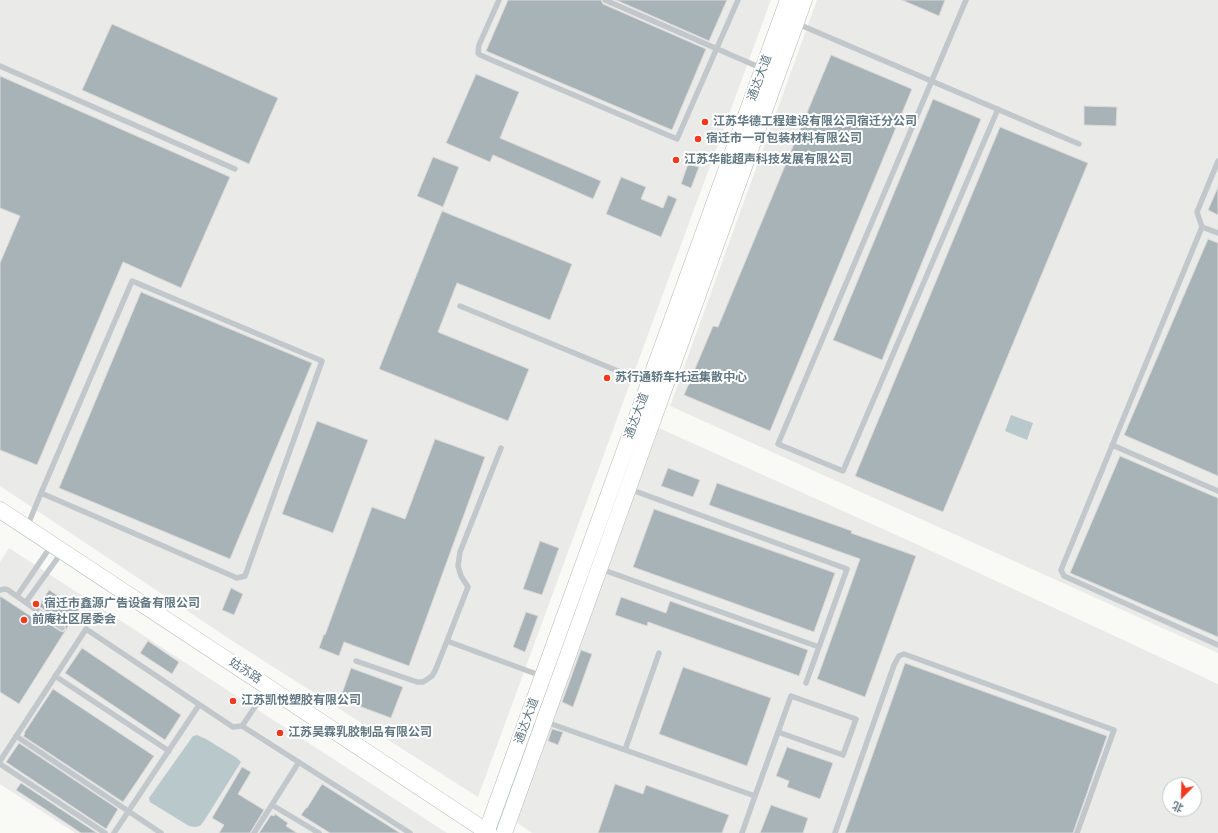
<!DOCTYPE html>
<html>
<head>
<meta charset="utf-8">
<style>
  body { margin:0 }
  #map { position:relative; width:1218px; height:833px; overflow:hidden; background:#f9f9f6; font-family:"Archivo Narrow","Noto Sans SC",sans-serif }
  canvas { display:block }
  .north { position:absolute; left:1162px; top:777px; width:40px; height:40px; box-sizing:border-box; background:#fff; border:1px solid #c0c9cd; border-radius:50%; rotate:203deg; font-size:11px; font-weight:700; line-height:16px; text-align:center; color:#617883 }
  .north::after { content:''; display:block; margin:auto; width:14px; height:18px; background:#f1391e; clip-path:polygon(50% 0,100% 100%,50% 72%,0 100%) }
</style>
</head>
<body>
<div id="map">
<canvas width="1218" height="833"></canvas>
<div class="north">北</div>
</div>
<script>
const g = document.querySelector('canvas').getContext('2d');
g.lineJoin = 'round';
function paint(path, color) {
  g.fillStyle = color;
  g.fill(path, 'evenodd');
}
function poly(rows) {
  const path = new Path2D();
  for (const r of rows) {
    path.moveTo(r[0], r[1]);
    for (let i = 2; i < r.length; i += 2) path.lineTo(r[i], r[i + 1]);
  }
  return path;
}
function strokePath(path, color, width, dash) {
  g.strokeStyle = color;
  g.lineWidth = width;
  g.lineCap = dash ? 'butt' : 'round';
  g.setLineDash(dash || []);
  g.stroke(path);
}
function write(font, color, halo, rows, align = 'center') {
  g.font = font + ' "Archivo Narrow","Noto Sans SC",sans-serif';
  g.lineWidth = 4;
  g.setLineDash([]);
  g.textBaseline = 'middle';
  g.strokeStyle = halo;
  g.fillStyle = color;
  for (const [text, x, y, turn = 0] of rows) {
    g.save();
    g.translate(x, y);
    g.rotate((+turn || 0) * Math.PI / 180);
    g.textAlign = isNaN(turn) ? turn : align;
    if (halo) g.strokeText(text, 0, 0);
    g.fillText(text, 0, 0);
    g.restore();
  }
}
const built = poly([
  [0,0,771,0,478,797,231,640,0,486],
  [817,0,1218,0,1218,653,670,406],
  [659,428,925,548,1218,684,1218,833,532,833,516,822],
  [1170,785,1194,785,1194,809,1170,809],
  [9,548,447,833,75,833,0,784,0,562]
]);
const water = poly([
  [1011,415,1033,423,1027,440,1005,431],
  [197,735,206,739,237,758,241,762,204,821,200,826,195,827,189,826,150,802,149,798,193,736]
]);
const building = poly([
  [508,0,601,0,603,4,706,49,672,130,486,51,508,0],
  [616,0,727,0,709,41,616,0],
  [902,0,945,0,939,16,902,0],
  [112,24,278,98,249,164,82,90,112,24],
  [831,55,912,89,770,431,684,395,713,326,718,327,831,55],
  [476,74,519,92,500,138,601,181,593,199,493,155,490,162,446,143,476,74],
  [0,76,230,177,181,288,123,262,37,465,0,450,0,263,20,216,0,208,0,76],
  [933,99,981,119,882,360,833,340,933,99],
  [1084,106,1117,107,1116,126,1084,125,1084,106],
  [1000,127,1088,163,943,512,855,476,1000,127],
  [433,157,459,167,443,207,417,196,433,157],
  [688,164,699,167,691,188,681,184,688,164],
  [621,177,646,187,641,199,663,208,668,195,677,199,661,237,606,214,621,177],
  [1218,187,1218,215,1208,210,1218,187],
  [442,211,572,264,550,320,457,283,438,332,529,369,508,421,379,369,442,211],
  [1208,239,1218,243,1218,476,1124,435,1208,239],
  [141,292,312,363,230,559,59,488,141,292],
  [317,421,368,440,333,533,282,514,317,421],
  [435,439,485,457,409,666,344,642,339,656,319,648,324,634,325,635,372,507,405,519,435,439],
  [1120,456,1218,498,1218,637,1070,573,1120,456],
  [668,468,700,480,693,497,661,486,668,468],
  [717,483,852,531,851,533,916,556,865,697,817,679,860,559,709,505,717,483],
  [654,509,835,573,814,632,633,567,654,509],
  [540,541,559,548,542,595,523,589,540,541],
  [231,588,243,594,234,615,222,610,231,588],
  [49,590,79,609,19,704,0,692,0,596,32,617,34,614,60,631,63,632,66,629,65,625,39,606,49,590],
  [621,597,666,613,670,601,808,650,799,676,648,622,647,626,615,615,621,597],
  [526,612,538,616,525,652,513,647,526,612],
  [148,641,179,662,172,674,140,653,148,641],
  [82,648,181,715,165,740,65,673,82,648],
  [581,650,592,654,573,707,562,702,581,650],
  [905,663,1107,736,1073,833,845,833,905,663],
  [683,667,771,698,747,766,659,734,683,667],
  [351,668,403,687,391,718,340,699,351,668],
  [53,689,154,756,123,802,23,736,25,734,24,733,53,689],
  [552,729,563,732,558,745,548,741,552,729],
  [19,743,118,809,106,829,6,762,19,743],
  [787,747,833,763,820,799,787,787,789,781,776,776,787,747],
  [242,767,251,772,238,794,264,810,250,833,219,833,224,825,212,818,242,767],
  [21,783,97,833,81,833,45,809,16,790,21,783],
  [322,784,400,833,330,833,301,815,306,808,307,808,322,784],
  [615,784,643,794,646,785,729,815,722,833,598,833,615,784],
  [771,805,808,818,803,833,760,833,771,805],
  [275,814,288,823,286,826,297,833,259,833,271,815,274,816,275,814]
]);
const lane = poly([
  [499,0,479,45,478,53,480,55,677,139,738,0],
  [605,0,761,68],
  [966,0,778,444,843,471,998,109],
  [798,24,1079,144],
  [0,66,235,169],
  [1202,227,1197,212,1218,161],
  [1218,233,1202,227,1061,570,1064,576,1218,645],
  [460,306,647,383],
  [1112,445,1218,491],
  [501,448,460,552,458,566,461,576,468,587,447,641,558,682],
  [613,483,847,569,806,683],
  [27,527,41,493,132,281,322,361,245,576,237,578,41,493],
  [584,563,819,647],
  [0,590,5,589,8,590,62,628],
  [17,596,51,546],
  [26,602,62,552],
  [356,661,417,682,423,682,432,676,435,671,447,641],
  [55,676,169,751],
  [529,716,755,796],
  [242,726,410,833],
  [16,736,161,833],
  [625,750,659,653],
  [0,761,86,629,233,727,242,726,267,689],
  [0,764,105,833],
  [272,805,319,833],
  [114,833,199,705],
  [254,833,299,762],
  [742,833,755,796,791,696,856,719,843,755,778,732],
  [835,833,894,665,899,656,904,654,1114,730,1077,833]
]);
const secondary = poly([
  [0,510,489,833],
  [486,833,788,0],
  [504,833,804,0]
]);
const markers = [
  [705,122,4,"#f1391e"],
  [698,139,4,"#f1391e"],
  [676,160,4,"#f1391e"],
  [607,378,4,"#f1391e"],
  [36,604,4,"#f1391e"],
  [24,620,4,"#f1391e"],
  [233,701,4,"#f1391e"],
  [280,733,4,"#f1391e"]
];
const streetNames = [
  ["通达大道",760,78,-70],
  ["通达大道",637,416,-70],
  ["姑苏路",245,671,33],
  ["通达大道",527,721,-70]
];
const poiNames = [
  ["江苏华德工程建设有限公司宿迁分公司",713,122],
  ["宿迁市一可包装材料有限公司",706,139],
  ["江苏华能超声科技发展有限公司",684,160],
  ["苏行通轿车托运集散中心",615,378],
  ["宿迁市鑫源广告设备有限公司",44,604],
  ["前庵社区居委会",32,620],
  ["江苏凯悦塑胶有限公司",241,701],
  ["江苏昊霖乳胶制品有限公司",288,733]
];
paint(built, '#eaeae9');
paint(water, '#b8c8cb');
paint(building, '#a8b3b8');
strokePath(building, '#dbdad8', 1);
strokePath(secondary, '#b3bbbf', 17);
strokePath(lane, '#c1c7ca', 5.5);
strokePath(secondary, '#fff', 16);
for (const [x, y, r, color] of markers) {
  const dot = new Path2D();
  dot.arc(x, y, r, 0, 2 * Math.PI);
  g.fillStyle = color;
  g.fill(dot);
  strokePath(dot, '#fff', 1.5);
}
write('12px', '#617883', '#fff', streetNames);
write('bold 12px', '#617883', '#fff', poiNames, 'left');
</script>
</body>
</html>
